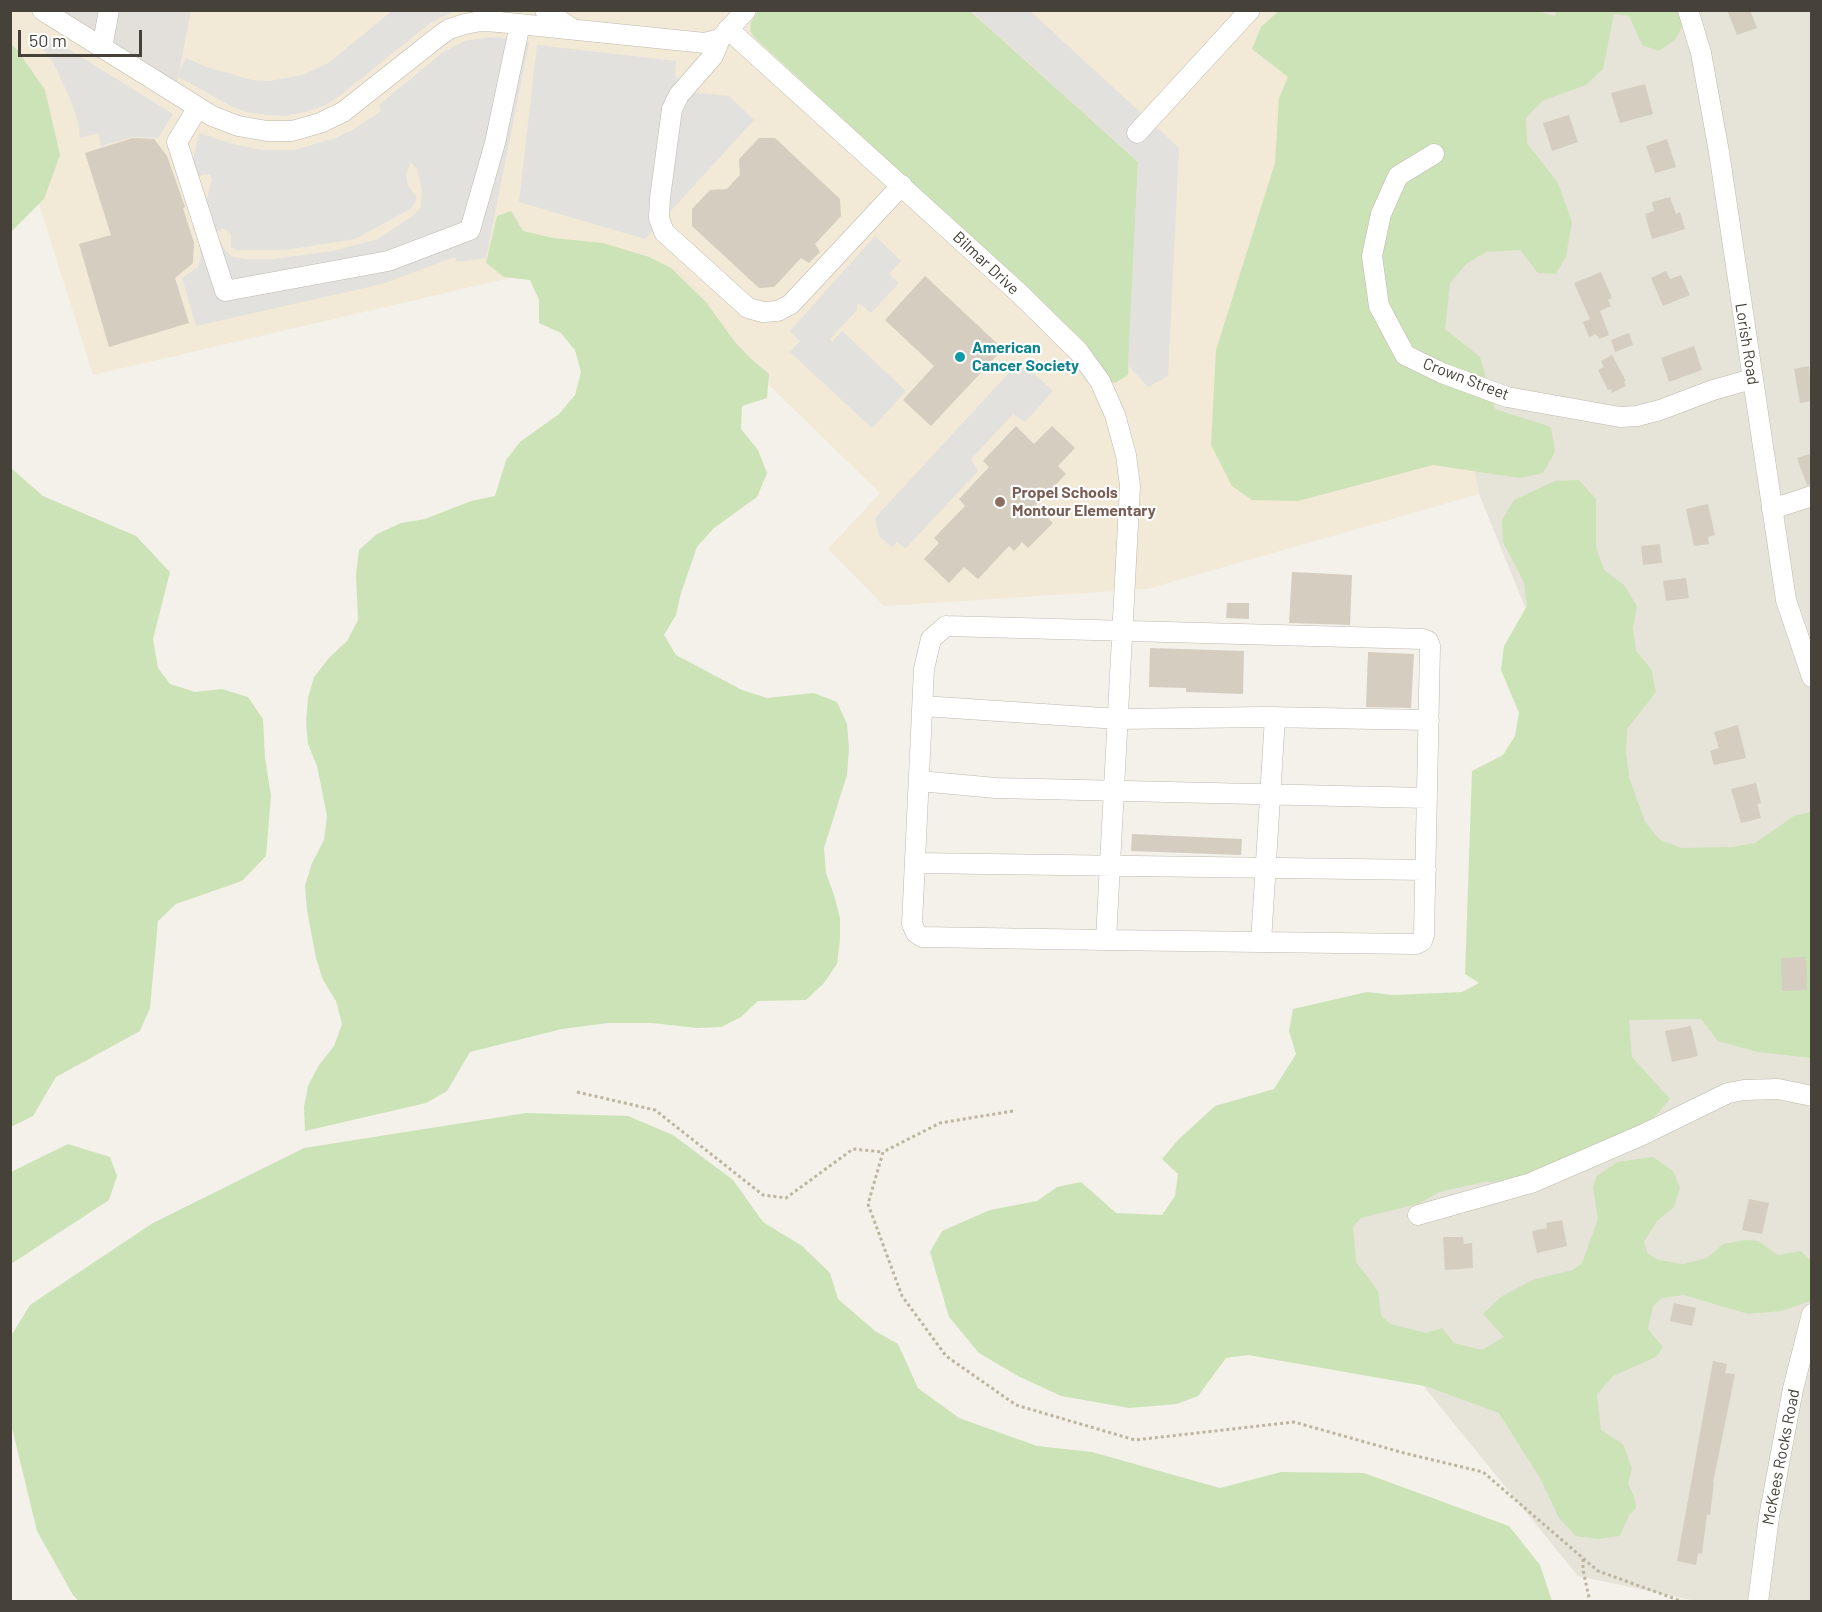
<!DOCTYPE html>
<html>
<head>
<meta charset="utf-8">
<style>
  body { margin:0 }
  #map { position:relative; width:1822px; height:1612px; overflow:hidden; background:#f3f1ea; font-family:Barlow,sans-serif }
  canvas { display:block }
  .frame { position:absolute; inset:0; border:12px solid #464239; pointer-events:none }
  .scale { position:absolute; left:18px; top:30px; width:124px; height:27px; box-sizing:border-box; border:3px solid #464239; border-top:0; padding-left:8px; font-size:18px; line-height:21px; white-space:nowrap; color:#464239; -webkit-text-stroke:4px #fff; paint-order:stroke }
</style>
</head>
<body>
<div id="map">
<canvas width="1822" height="1612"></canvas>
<div class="frame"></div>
<div class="scale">50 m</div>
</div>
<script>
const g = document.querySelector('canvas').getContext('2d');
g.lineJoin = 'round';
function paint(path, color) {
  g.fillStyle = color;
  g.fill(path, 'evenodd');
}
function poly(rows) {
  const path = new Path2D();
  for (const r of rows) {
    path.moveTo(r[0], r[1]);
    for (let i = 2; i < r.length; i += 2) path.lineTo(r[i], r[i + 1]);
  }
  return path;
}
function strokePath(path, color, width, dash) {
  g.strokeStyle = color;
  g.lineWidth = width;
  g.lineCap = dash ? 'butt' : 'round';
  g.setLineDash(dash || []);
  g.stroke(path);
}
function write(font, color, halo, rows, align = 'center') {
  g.font = font + ' Barlow,sans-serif';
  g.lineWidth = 4.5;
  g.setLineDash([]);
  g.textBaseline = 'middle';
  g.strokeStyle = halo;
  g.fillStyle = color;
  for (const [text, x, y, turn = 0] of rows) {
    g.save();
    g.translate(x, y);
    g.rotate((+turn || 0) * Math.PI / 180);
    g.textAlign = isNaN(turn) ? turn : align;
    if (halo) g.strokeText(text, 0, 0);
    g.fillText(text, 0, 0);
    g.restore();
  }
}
const residential = poly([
  [1378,11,1811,11,1811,1601,1696,1601,1578,1576,1342,1286,1347,1203,1659,936,1479,494]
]);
const commercial = poly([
  [10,11,42,11,175,92,191,11,1378,11,1479,494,1147,589,884,606,828,549,880,493,630,250,93,375,11,115]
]);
const industrial = poly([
  [42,11,191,11,175,93]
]);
const green = poly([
  [1280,10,1534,10,1555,16,1556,10,1686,11,1687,15,1676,39,1659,51,1642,45,1629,16,1614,14,1603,69,1586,85,1542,101,1526,118,1527,143,1558,183,1572,222,1566,256,1556,274,1538,273,1520,250,1486,252,1466,264,1450,283,1445,329,1480,357,1495,409,1551,427,1555,452,1543,473,1520,478,1433,465,1298,501,1252,500,1232,486,1211,445,1216,350,1275,163,1279,98,1288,77,1252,49,1261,27],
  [758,11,970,11,1138,162,1128,375,1115,383,1109,381,1095,357,1081,339,754,37,750,31,751,22],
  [11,44,18,51,45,90,60,155,44,199,11,232],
  [511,211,523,231,553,238,603,243,649,257,671,268,706,302,734,341,751,359,769,374,767,398,742,406,741,429,758,450,767,473,757,497,714,528,697,547,681,593,676,615,664,635,676,655,742,690,767,698,814,693,837,702,847,724,849,749,847,775,824,848,826,873,834,895,840,918,840,940,837,964,824,983,806,1000,758,1001,741,1017,721,1027,697,1028,652,1023,608,1023,562,1029,470,1052,447,1091,426,1103,305,1131,304,1107,308,1086,319,1065,334,1046,342,1024,336,1001,323,980,316,958,307,910,305,886,312,863,324,840,327,816,317,766,308,744,306,723,308,698,314,677,329,658,347,641,358,620,356,575,359,550,377,534,401,523,425,519,471,501,495,496,506,460,520,442,559,414,575,395,581,372,575,350,561,333,539,323,539,300,530,280,504,277,486,263,497,216],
  [11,468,43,496,136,536,170,572,153,639,158,668,170,684,195,692,222,689,248,697,263,719,265,758,271,796,266,856,242,881,176,904,158,921,150,1008,140,1031,56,1077,33,1116,11,1127],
  [1579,480,1596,499,1596,547,1604,570,1624,585,1637,606,1633,628,1636,651,1651,669,1656,692,1627,729,1626,753,1629,777,1645,822,1660,840,1682,848,1732,847,1755,843,1794,816,1811,812,1811,1058,1758,1052,1718,1041,1701,1019,1629,1020,1632,1057,1670,1099,1641,1132,1528,1181,1484,1182,1439,1192,1418,1204,1361,1218,1353,1227,1356,1262,1378,1291,1381,1315,1390,1324,1426,1333,1442,1328,1454,1343,1482,1350,1504,1337,1483,1314,1502,1296,1535,1279,1573,1270,1582,1263,1598,1219,1593,1187,1597,1176,1617,1162,1653,1157,1673,1171,1680,1188,1674,1207,1657,1221,1644,1242,1648,1254,1659,1260,1683,1264,1707,1258,1723,1244,1746,1240,1758,1241,1778,1255,1801,1251,1810,1260,1811,1301,1781,1311,1748,1314,1684,1295,1662,1298,1653,1306,1648,1329,1663,1347,1656,1357,1613,1376,1597,1395,1601,1430,1623,1444,1632,1469,1628,1484,1634,1496,1636,1508,1629,1515,1620,1536,1598,1539,1576,1536,1559,1518,1540,1478,1499,1413,1425,1386,1248,1355,1226,1358,1198,1396,1177,1404,1129,1408,1061,1396,1018,1376,979,1353,949,1317,930,1252,942,1231,990,1210,1037,1201,1057,1187,1081,1182,1116,1213,1162,1215,1175,1196,1178,1174,1162,1159,1179,1139,1215,1106,1274,1089,1296,1054,1289,1031,1293,1009,1367,992,1394,995,1462,992,1479,983,1465,974,1472,771,1503,755,1515,736,1519,713,1501,670,1504,646,1527,606,1524,582,1503,542,1502,520,1514,500,1555,481],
  [526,1113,628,1116,673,1135,733,1180,763,1222,802,1246,830,1273,838,1299,875,1331,898,1344,918,1388,959,1418,1037,1446,1092,1452,1220,1488,1281,1472,1364,1473,1509,1526,1540,1565,1552,1601,79,1601,73,1595,37,1531,11,1424,11,1336,30,1305,153,1223,304,1148],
  [68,1144,110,1157,117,1176,109,1200,11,1264,11,1172]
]);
const parking = poly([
  [392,11,454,11,430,23,341,95,323,106,304,112,285,116,266,115,246,112,231,106,177,76,186,58,206,67,252,80,270,81,303,75,330,62],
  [971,11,1030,11,1179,148,1168,376,1148,387,1128,365,1138,162],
  [47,36,173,114,158,138,133,137,101,146,98,133,80,138,79,125,70,98,53,62,40,44],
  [491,37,505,38,529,43,486,258,457,262,455,257,382,284,196,326,182,278,198,267,201,256,199,242,217,237,225,250,232,257,246,259,274,259,333,251,378,239,414,215,421,207,422,189,417,169,411,162,406,174,408,186,417,197,412,208,355,239,285,250,237,250,231,247,231,235,228,231,222,228,217,233,204,200,207,199,212,179,210,175,205,174,197,177,193,160,199,133,232,144,262,150,295,150,335,138,351,131,381,111,379,105,442,53,465,41],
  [537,45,676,61,675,76,698,93,729,96,754,120,645,239,519,202],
  [875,236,901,261,889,274,899,283,871,313,861,304,857,304,857,310,830,339,832,342,842,331,906,391,872,428,790,352,800,341,790,331],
  [1020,361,1053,391,1025,422,1013,414,971,459,978,471,906,548,897,542,892,547,879,536,875,518]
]);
const building = poly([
  [1727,10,1750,10,1757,28,1737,35],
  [1645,84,1653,114,1620,123,1611,93],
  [1569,115,1578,142,1552,151,1543,123],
  [133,138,154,139,167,156,185,207,183,208,194,243,193,263,175,278,189,323,109,347,79,244,111,235,85,153],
  [759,138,775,138,840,199,841,216,815,244,820,252,809,263,801,258,774,287,759,288,692,226,692,209,710,190,727,189,740,175,739,159],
  [1667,139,1676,167,1655,173,1646,146],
  [1670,197,1676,214,1680,212,1685,229,1652,239,1645,214,1654,211,1652,202],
  [1666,271,1670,279,1681,275,1690,295,1663,306,1651,278],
  [1601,272,1612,298,1608,300,1611,306,1600,311,1609,335,1599,339,1596,334,1589,337,1583,322,1590,319,1574,283],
  [925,276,1003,349,931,426,903,400,934,366,885,320],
  [1629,333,1633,345,1615,352,1611,340],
  [1694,346,1702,370,1669,382,1661,358],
  [1612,355,1626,381,1624,382,1626,386,1612,393,1611,389,1608,390,1598,370,1604,367,1601,361],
  [1809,366,1812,401,1800,403,1794,369],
  [1016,426,1034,444,1052,426,1075,448,1058,466,1066,474,1035,506,1053,523,1028,548,1022,542,1014,551,1009,546,978,579,964,567,949,583,924,559,939,543,934,538,965,506,959,499,989,467,983,461],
  [1812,453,1812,484,1807,485,1797,458],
  [1708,504,1715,535,1708,537,1709,544,1694,546,1686,509],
  [1660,544,1662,563,1643,565,1641,546],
  [1292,572,1352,575,1350,625,1289,623],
  [1686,578,1689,598,1666,601,1663,581],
  [1227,603,1249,603,1249,619,1226,618],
  [1150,648,1244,651,1243,694,1186,692,1186,688,1149,687],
  [1368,652,1414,654,1411,708,1366,707],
  [1738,725,1746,758,1714,765,1710,751,1719,748,1714,732],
  [1756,783,1761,803,1757,804,1761,818,1741,823,1731,789],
  [1132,834,1242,839,1241,855,1131,851],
  [1806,957,1807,990,1782,991,1781,958],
  [1691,1026,1698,1056,1672,1062,1665,1031],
  [1749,1199,1769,1203,1762,1234,1742,1230],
  [1562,1220,1567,1246,1537,1253,1532,1231,1547,1228,1546,1223],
  [1443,1237,1463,1237,1464,1244,1472,1243,1473,1268,1445,1270],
  [1674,1303,1696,1308,1692,1326,1670,1321],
  [1713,1361,1727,1364,1725,1373,1735,1374,1713,1483,1714,1483,1710,1515,1707,1514,1702,1554,1698,1553,1696,1565,1677,1561]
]);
const path = poly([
  [577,1092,655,1110,763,1195,786,1198,853,1149,883,1152],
  [1013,1111,940,1123,883,1152,868,1204,902,1296,946,1356,1016,1405,1135,1440,1294,1422,1404,1453,1483,1472,1598,1571,1684,1602],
  [1583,1559,1583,1570,1590,1602]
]);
const minor = poly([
  [42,10,212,116,238,126,267,131,292,131,320,123,343,112,438,37,449,29,465,24,481,21,499,22,705,43,720,39,746,10],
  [545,10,571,28],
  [1688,10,1701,53,1719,152,1786,600,1812,677],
  [728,29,1019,293,1079,352,1100,381,1115,415,1126,455,1130,486,1106,940],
  [720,39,713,56,679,95,672,109,660,198,659,218,664,232,748,308,763,312,778,311,791,304,902,185],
  [102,48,109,10],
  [198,107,177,142,225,291,388,261,470,230,495,143,520,24],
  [1137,133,1250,10],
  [1434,154,1398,176,1381,214,1372,256,1379,306,1405,355,1442,373,1507,397,1620,417,1637,416,1660,410,1713,390,1752,379],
  [1772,509,1812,496],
  [946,626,1423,639,1428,641,1430,646,1424,935,1422,941,1416,944,1106,940,922,937,916,933,912,924,924,669,931,639,946,626],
  [923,706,1118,719,1265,717,1429,720],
  [919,781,996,788,1427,798],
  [915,863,1426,870],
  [1261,942,1275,717],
  [1418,1215,1531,1183,1642,1135,1728,1093,1744,1090,1778,1089,1812,1096],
  [1758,1602,1769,1517,1793,1389,1812,1314]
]);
const markers = [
  [960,357,6,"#0f9aa8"],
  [1000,502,6,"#8d6e63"]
];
const streetNames = [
  ["Bilmar Drive",986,263,43],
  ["Lorish Road",1747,344,81],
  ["Crown Street",1466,379,21],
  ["McKees Rocks Road",1781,1457,-79]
];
const cultureNames = [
  ["American",972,348],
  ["Cancer Society",972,366]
];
const educationNames = [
  ["Propel Schools",1012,493],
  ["Montour Elementary",1012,511]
];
paint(residential, '#e6e3d8');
paint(commercial, '#f2e9d7');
paint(industrial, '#e3e0db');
paint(green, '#cce3b7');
paint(parking, '#e2e1de');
paint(building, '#d4cdc0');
strokePath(minor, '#beb9ad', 21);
strokePath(path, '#beb5a0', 3, [3, 3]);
strokePath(minor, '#fff', 20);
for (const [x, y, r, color] of markers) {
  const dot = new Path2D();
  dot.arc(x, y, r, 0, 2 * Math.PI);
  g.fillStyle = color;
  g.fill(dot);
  strokePath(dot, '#fff', 2);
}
write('16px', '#464239', '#fff', streetNames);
write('bold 16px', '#0d838f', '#fff', cultureNames, 'left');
write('bold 16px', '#785e54', '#fff', educationNames, 'left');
</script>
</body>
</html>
